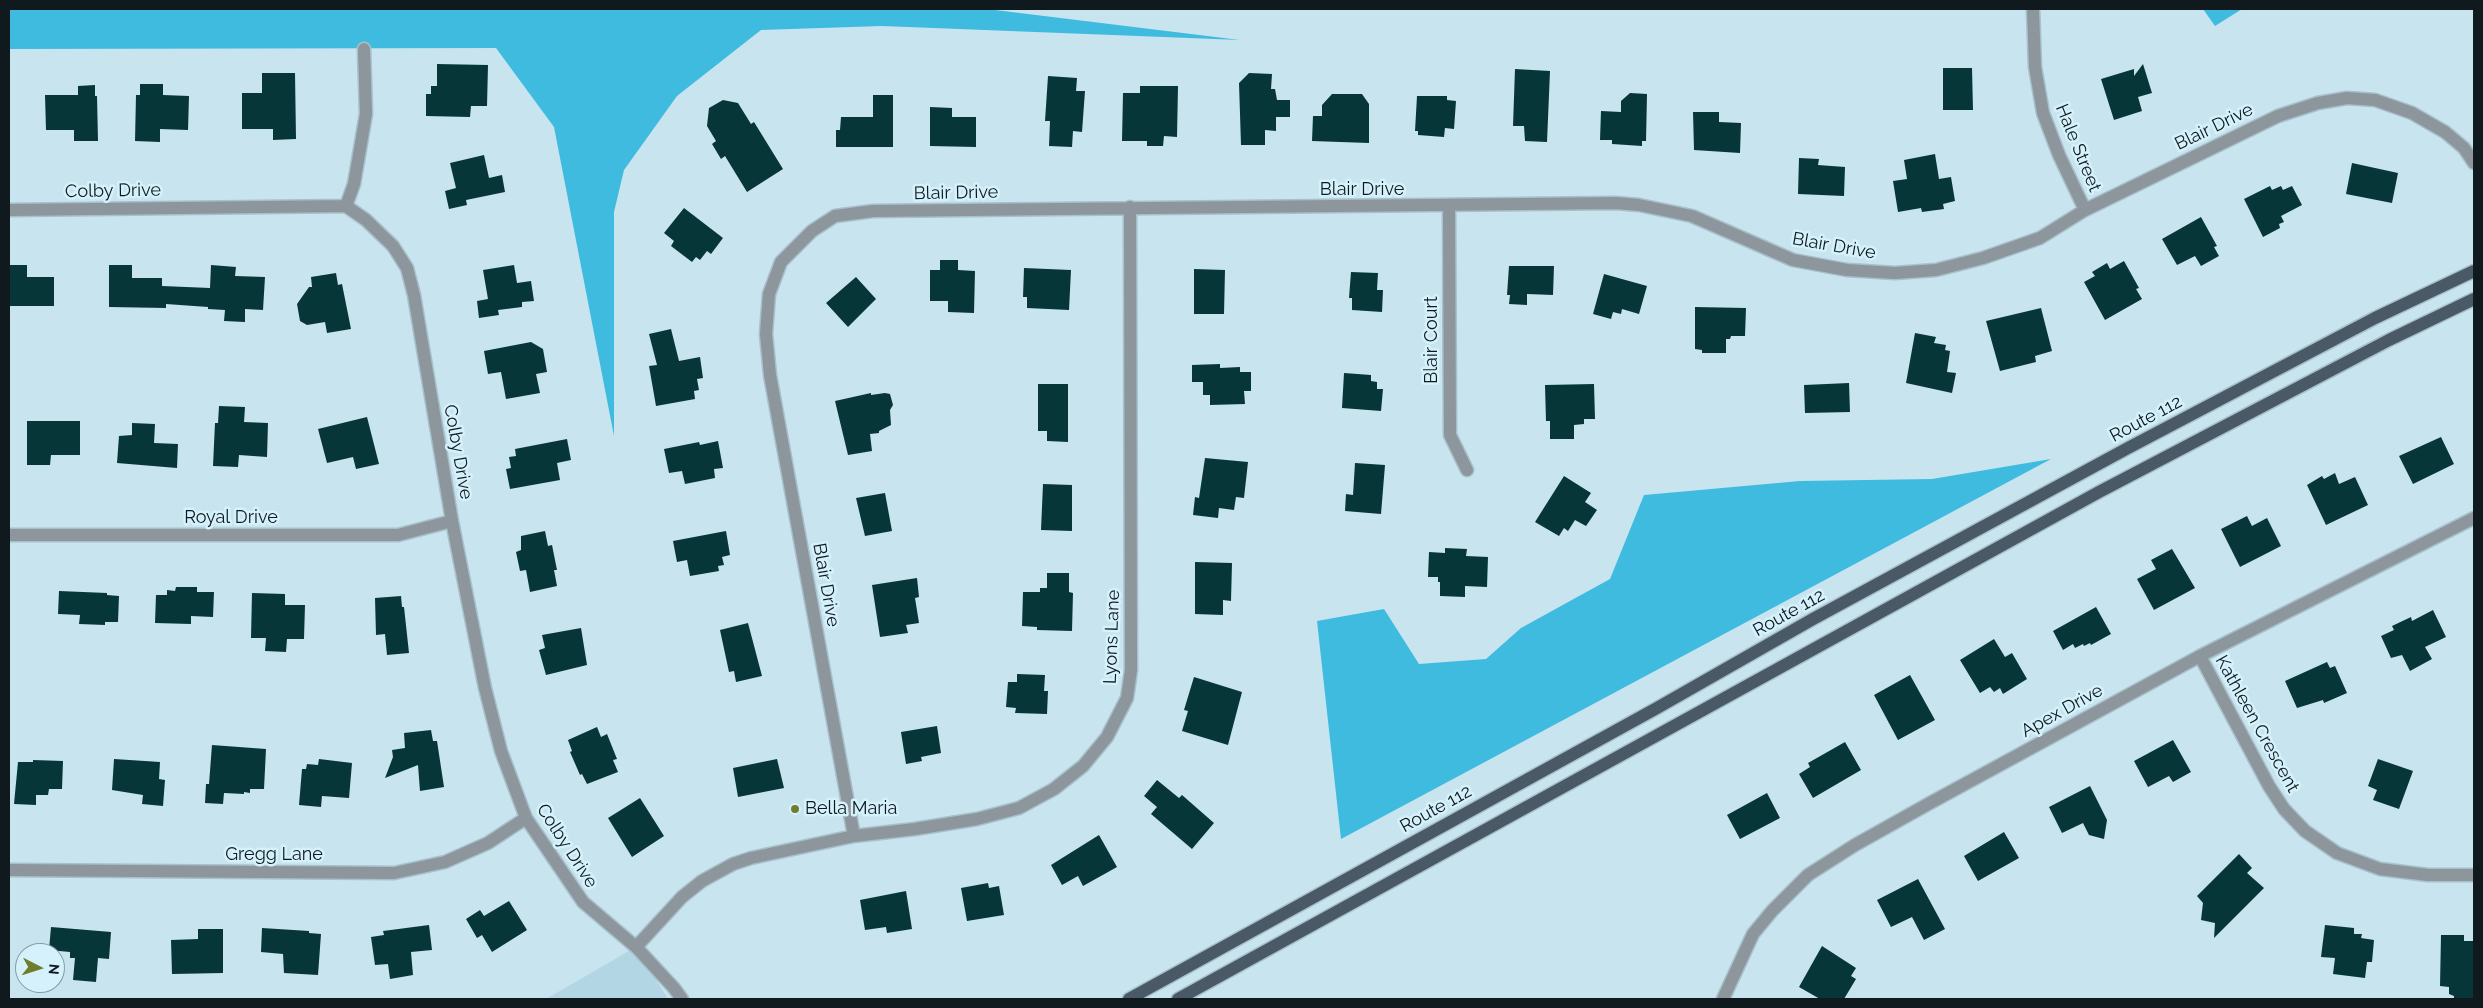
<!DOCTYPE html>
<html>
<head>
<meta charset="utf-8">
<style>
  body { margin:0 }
  #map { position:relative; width:2483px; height:1008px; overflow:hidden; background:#c8e4ef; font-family:Raleway,sans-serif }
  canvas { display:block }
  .frame { position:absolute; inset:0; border:10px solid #101a1e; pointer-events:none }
  .north { position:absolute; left:15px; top:943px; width:50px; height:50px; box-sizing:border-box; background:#d5f2fc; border:1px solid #869ca3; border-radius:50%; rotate:95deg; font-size:14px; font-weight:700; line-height:20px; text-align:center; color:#101a1e }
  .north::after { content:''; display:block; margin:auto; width:18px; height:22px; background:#707e2b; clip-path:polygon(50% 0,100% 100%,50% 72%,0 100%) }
</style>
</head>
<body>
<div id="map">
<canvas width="2483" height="1008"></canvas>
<div class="frame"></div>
<div class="north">N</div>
</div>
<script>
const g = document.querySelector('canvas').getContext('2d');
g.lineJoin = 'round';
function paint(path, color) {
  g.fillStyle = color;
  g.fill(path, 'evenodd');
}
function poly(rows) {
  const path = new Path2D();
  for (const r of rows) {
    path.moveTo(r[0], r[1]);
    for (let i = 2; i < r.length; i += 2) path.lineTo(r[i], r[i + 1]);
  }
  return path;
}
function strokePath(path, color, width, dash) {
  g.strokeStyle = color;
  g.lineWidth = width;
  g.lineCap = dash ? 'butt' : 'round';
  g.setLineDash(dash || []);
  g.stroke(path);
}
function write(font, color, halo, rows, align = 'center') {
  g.font = font + ' Raleway,sans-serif';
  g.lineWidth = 5;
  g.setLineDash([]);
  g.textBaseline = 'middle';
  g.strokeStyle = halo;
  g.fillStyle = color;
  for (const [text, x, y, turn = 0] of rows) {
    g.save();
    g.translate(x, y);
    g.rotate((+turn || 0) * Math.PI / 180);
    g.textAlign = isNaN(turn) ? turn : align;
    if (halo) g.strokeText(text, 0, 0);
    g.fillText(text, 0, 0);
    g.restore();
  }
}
const built = poly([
  [636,947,668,999,546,999]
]);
const forest = poly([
  [9,9,987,9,1240,40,882,26,761,30,677,96,624,170,614,212,614,436,554,127,496,48,9,49],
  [2203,9,2242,9,2215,26],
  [2051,459,1341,839,1317,621,1384,609,1419,664,1486,659,1521,628,1610,579,1644,495,1800,481,1932,479]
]);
const building = poly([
  [437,64,488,65,487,106,471,106,470,117,426,116,426,94,431,94,431,86,437,86],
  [2143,64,2152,93,2138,97,2142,111,2114,120,2101,79,2134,69,2134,76],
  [1943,68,1972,68,1973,110,1943,110],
  [1515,69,1550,71,1547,142,1525,141,1524,126,1513,126],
  [262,73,295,73,296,139,273,140,273,129,242,129,242,93,262,93],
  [1249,73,1272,74,1271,89,1275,89,1277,100,1290,100,1290,117,1276,117,1276,131,1265,130,1265,145,1241,145,1239,83],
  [1048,76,1077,78,1076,91,1085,91,1082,132,1073,131,1072,147,1049,146,1050,121,1045,121],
  [140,84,163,84,163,95,189,96,188,130,160,129,160,142,135,141,136,95,140,95],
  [95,85,95,96,97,96,98,141,74,141,74,130,46,130,45,95,78,95,78,86],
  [1140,86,1178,86,1177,137,1164,136,1163,146,1147,146,1147,141,1122,141,1123,93,1140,93],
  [1630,93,1647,94,1646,141,1642,141,1642,146,1612,144,1612,140,1600,140,1601,111,1621,112,1621,101],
  [1332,94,1362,94,1369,104,1369,143,1312,141,1313,116,1322,116,1322,105],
  [873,95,893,95,893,147,836,147,836,130,840,130,841,117,873,117],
  [1417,96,1447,96,1447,100,1456,101,1454,129,1445,128,1444,137,1418,135,1418,131,1415,131],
  [723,100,738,103,751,124,754,122,783,169,747,192,725,156,721,159,712,144,716,141,707,126,709,108],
  [930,107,952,108,952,117,976,117,976,147,930,146],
  [1693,112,1719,112,1719,122,1741,123,1740,153,1694,150],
  [1935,154,1939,179,1951,177,1955,201,1943,204,1944,209,1922,212,1921,208,1898,212,1893,181,1907,179,1904,160],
  [484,155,489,178,502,175,505,192,466,200,467,205,449,209,445,191,456,188,450,163],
  [1799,158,1819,159,1818,165,1845,167,1844,196,1798,194],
  [2352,163,2398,173,2392,203,2346,194],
  [2270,186,2272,190,2281,186,2283,190,2292,186,2302,205,2281,216,2284,222,2279,224,2280,228,2263,237,2244,199],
  [684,208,723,238,711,254,707,251,700,260,696,257,692,262,671,246,674,241,664,233],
  [2201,217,2217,246,2214,247,2219,256,2201,266,2195,256,2177,265,2162,239],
  [940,260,958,260,958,270,975,271,974,313,948,312,948,301,930,301,930,270,940,270],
  [2124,261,2139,288,2136,289,2142,299,2105,320,2084,282,2095,276,2092,272,2107,263,2110,269],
  [9,265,27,265,27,277,54,277,54,306,9,306],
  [109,265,132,265,132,278,162,278,162,286,210,288,211,265,236,267,235,276,265,277,263,310,245,309,245,322,224,321,225,310,208,309,208,307,166,304,166,308,109,307],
  [514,265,517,283,531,281,534,301,522,302,522,307,498,310,499,315,479,318,477,301,488,299,483,270],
  [1509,266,1554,266,1553,295,1527,294,1527,305,1509,304,1510,295,1507,295],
  [1024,268,1071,270,1069,310,1027,308,1027,297,1023,297],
  [1194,269,1225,270,1224,314,1194,314],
  [1351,272,1378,273,1377,290,1383,290,1382,312,1352,310,1352,298,1349,298],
  [336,273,338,285,342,284,351,329,327,333,325,322,307,325,300,321,297,304,309,287,312,287,311,277],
  [1604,274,1647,286,1639,314,1622,309,1621,314,1613,312,1611,319,1593,314],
  [856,277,876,299,848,327,826,303],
  [1695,307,1746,308,1745,336,1731,336,1730,339,1726,339,1726,353,1702,353,1702,350,1695,349],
  [2041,308,2052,351,2035,356,2036,362,2000,371,1986,321],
  [671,329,679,361,700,357,703,378,697,379,699,390,694,391,695,399,656,406,649,366,657,365,649,334],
  [1915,333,1936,337,1934,343,1946,345,1945,350,1950,351,1947,372,1956,373,1952,393,1906,383],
  [531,342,543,349,547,372,536,374,540,393,506,399,501,372,488,374,484,351],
  [1220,364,1220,368,1240,367,1240,372,1251,372,1251,391,1244,391,1245,404,1210,405,1210,395,1203,395,1203,382,1192,382,1192,365],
  [1344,373,1371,375,1371,381,1377,382,1377,389,1383,389,1381,411,1342,408],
  [1849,383,1850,412,1805,413,1804,385],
  [1038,384,1068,384,1068,442,1047,441,1047,431,1038,431],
  [1594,384,1595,419,1584,419,1584,424,1574,425,1574,439,1550,439,1550,421,1546,421,1545,385],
  [871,393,871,395,885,393,890,394,893,405,890,410,891,425,879,431,879,433,870,434,872,451,848,455,835,401],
  [219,406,245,407,244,422,268,423,267,457,239,455,238,467,213,466,215,423,218,423],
  [367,417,379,464,356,469,353,457,327,463,318,429],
  [27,421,80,421,80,455,51,455,50,465,27,465],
  [132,423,155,424,154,443,178,444,177,468,117,463,119,436,132,435],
  [2441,437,2454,464,2413,484,2399,456],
  [567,439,571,460,557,463,560,480,510,489,506,469,511,468,509,457,516,456,515,449],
  [718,441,723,468,714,469,715,478,685,484,682,471,669,473,664,449,699,442,700,445],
  [1205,458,1248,462,1244,498,1236,497,1234,510,1219,508,1218,518,1193,515,1195,497,1199,498],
  [1355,463,1385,465,1381,514,1345,511,1346,494,1353,495],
  [2335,473,2339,484,2355,477,2368,505,2326,525,2307,485,2322,476,2324,479],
  [1564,476,1591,493,1585,502,1597,510,1586,526,1575,520,1568,531,1564,528,1559,536,1535,522],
  [1043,484,1072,485,1072,531,1041,530],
  [885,493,892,531,865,536,856,498],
  [2247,516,2252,526,2267,518,2281,546,2240,567,2221,529],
  [545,531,548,546,552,545,557,570,554,570,557,586,530,592,526,570,520,571,516,552,521,550,521,536],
  [726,531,730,555,722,557,724,565,718,566,719,571,690,576,687,560,677,562,673,541],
  [1445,548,1467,549,1466,556,1488,557,1487,587,1465,586,1465,597,1440,596,1440,582,1438,582,1438,577,1428,577,1429,552,1445,553],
  [2172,549,2195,588,2154,610,2137,579,2156,569,2151,560],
  [1195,562,1232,563,1231,601,1223,600,1223,615,1195,614],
  [1047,573,1069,573,1069,592,1073,593,1072,631,1037,630,1037,627,1022,626,1023,592,1040,592,1040,588,1047,588],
  [917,578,919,597,915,598,919,623,906,625,908,633,880,637,872,585],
  [176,587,197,587,197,592,214,592,213,617,191,616,191,624,155,623,156,595,167,595,167,590,175,591],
  [59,591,107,593,107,595,119,596,118,622,105,622,105,625,79,624,80,615,58,614],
  [252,593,285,594,285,605,305,605,304,639,287,639,286,652,265,651,266,638,251,638],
  [401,596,402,607,404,607,409,653,387,655,385,634,376,635,375,598],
  [2096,607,2111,634,2091,645,2090,643,2084,646,2083,644,2075,648,2073,644,2063,650,2053,631],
  [2433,610,2446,637,2425,647,2432,659,2410,671,2402,655,2391,658,2381,636,2394,630,2392,626,2411,617,2412,621],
  [748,623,762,676,736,682,734,671,729,672,720,630],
  [581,628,587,665,546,675,539,650,545,648,542,635],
  [1994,639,2005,657,2012,653,2027,679,2003,694,2000,688,1994,692,1990,687,1980,693,1960,660],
  [2327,662,2330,668,2335,666,2347,693,2324,703,2323,700,2297,708,2285,681],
  [1017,674,1045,675,1044,691,1048,691,1047,714,1015,713,1016,708,1006,707,1008,682,1017,682],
  [1910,675,1935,720,1898,740,1874,695],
  [1194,677,1242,692,1228,745,1182,731,1188,711,1184,710],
  [937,726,941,753,921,757,922,761,906,764,901,732],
  [597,727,601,737,607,734,617,759,613,760,618,772,587,784,582,774,580,775,570,752,572,751,568,740],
  [431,730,433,741,437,741,444,787,420,791,418,765,385,778,393,757,392,750,405,748,404,733],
  [2173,740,2191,772,2173,782,2169,776,2148,787,2134,761],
  [1845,742,1861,770,1813,798,1799,774,1810,767,1808,763],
  [212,745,266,749,264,789,250,789,250,793,244,792,244,794,224,793,223,804,205,803,206,784,209,784],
  [114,759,160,762,159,779,165,780,163,806,142,804,143,795,112,790],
  [319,759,352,763,349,798,322,796,321,807,299,805,302,769,306,769,307,764,318,765],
  [777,759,784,788,738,797,733,768],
  [2378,759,2413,771,2399,809,2373,800,2377,790,2368,786],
  [33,760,63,761,62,789,49,789,48,795,36,795,36,805,14,804,18,762,33,762],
  [1157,780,1179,798,1182,795,1214,823,1192,849,1151,814,1157,807,1144,796],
  [2090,786,2107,820,2104,839,2089,835,2083,823,2062,833,2049,807],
  [1767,793,1780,818,1740,839,1727,815],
  [640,798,664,836,632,857,608,818],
  [2004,832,2019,858,1978,881,1964,856],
  [1099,835,1117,867,1083,886,1078,876,1062,885,1051,865],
  [2239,854,2252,868,2247,873,2264,888,2214,938,2215,923,2201,920,2203,903,2197,896],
  [1918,879,1945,929,1924,940,1912,917,1891,927,1877,900],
  [988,883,989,888,999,886,1004,915,967,921,961,888],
  [906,891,912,929,887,933,886,927,865,930,860,900],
  [509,901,527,930,492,952,482,935,477,938,466,919,480,910,484,916],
  [429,925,432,950,411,952,413,975,390,979,388,964,375,965,371,937,384,935,383,931],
  [2325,925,2354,928,2354,934,2362,934,2361,938,2374,940,2372,962,2367,962,2365,978,2333,974,2335,958,2321,957],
  [51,927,111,932,109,959,98,958,96,982,73,980,75,958,70,958,70,952,49,950],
  [262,928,309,931,309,933,321,934,318,975,284,973,283,954,261,952],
  [198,929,223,929,223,973,172,974,171,940,198,939],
  [2441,935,2464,935,2464,941,2473,941,2474,999,2454,999,2454,996,2449,994,2449,987,2440,986],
  [1822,946,1856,968,1851,976,1856,979,1844,999,1820,999,1799,987]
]);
const minor = poly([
  [2033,9,2035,67,2043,113,2059,155,2085,210],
  [346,206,354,184,366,114,364,49],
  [1449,207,1450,435,1467,470],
  [9,210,346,206,366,220,393,246,407,268,414,295,452,521,485,688,501,751,526,818,583,902,636,947,674,988,682,999],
  [9,535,398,535,452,521],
  [2200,656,2269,786,2284,809,2305,831,2337,853,2380,869,2428,875,2474,875],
  [854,836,770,375,766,334,769,294,781,262,812,231,835,216,873,211,1616,203,1639,205,1692,216,1793,260,1847,270,1895,273,1936,270,1983,258,2040,238,2085,210,2278,116,2318,103,2347,98,2375,100,2412,113,2445,132,2464,148,2474,163],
  [9,870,394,873,445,862,488,843,526,818],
  [636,947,682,897,702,881,733,864,751,858,854,836,915,829,977,819,1019,808,1054,789,1083,766,1107,737,1127,698,1131,670,1130,207],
  [1723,999,1753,934,1772,911,1808,875,1855,845,1930,803,2200,656,2474,518]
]);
const primary = poly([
  [1129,999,1657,708,1813,619,2128,448,2375,318,2474,271],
  [1178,999,2099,492,2389,340,2474,299]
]);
const markers = [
  [795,809,5,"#707e2b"]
];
const streetNames = [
  ["Blair Drive",2214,127,-26],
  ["Hale Street",2078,148,68],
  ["Blair Drive",1362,190],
  ["Colby Drive",113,191,-1],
  ["Blair Drive",956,193,-1],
  ["Blair Drive",1834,246,10],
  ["Blair Court",1432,340,-90],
  ["Route 112",2146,419,-28],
  ["Colby Drive",458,452,80],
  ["Royal Drive",231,518],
  ["Blair Drive",826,585,80],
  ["Route 112",1789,613,-29],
  ["Lyons Lane",1112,637,-88],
  ["Apex Drive",2062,711,-29],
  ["Kathleen Crescent",2257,724,61],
  ["Route 112",1436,809,-29],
  ["Colby Drive",567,846,57],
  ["Gregg Lane",274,855]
];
const poiNames = [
  ["Bella Maria",805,809]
];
paint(built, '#b2d6e4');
paint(forest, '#40bbe0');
paint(building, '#073639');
strokePath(minor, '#a7c0c9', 15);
strokePath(primary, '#a7c0c9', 15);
strokePath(minor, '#8d959d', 12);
strokePath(primary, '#4a5966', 12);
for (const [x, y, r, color] of markers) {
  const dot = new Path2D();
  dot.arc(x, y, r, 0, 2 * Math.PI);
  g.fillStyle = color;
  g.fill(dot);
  strokePath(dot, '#d5f2fc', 2);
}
write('18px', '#101a1e', '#d5f2fc', streetNames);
write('18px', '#101a1e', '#d5f2fc', poiNames, 'left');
</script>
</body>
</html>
